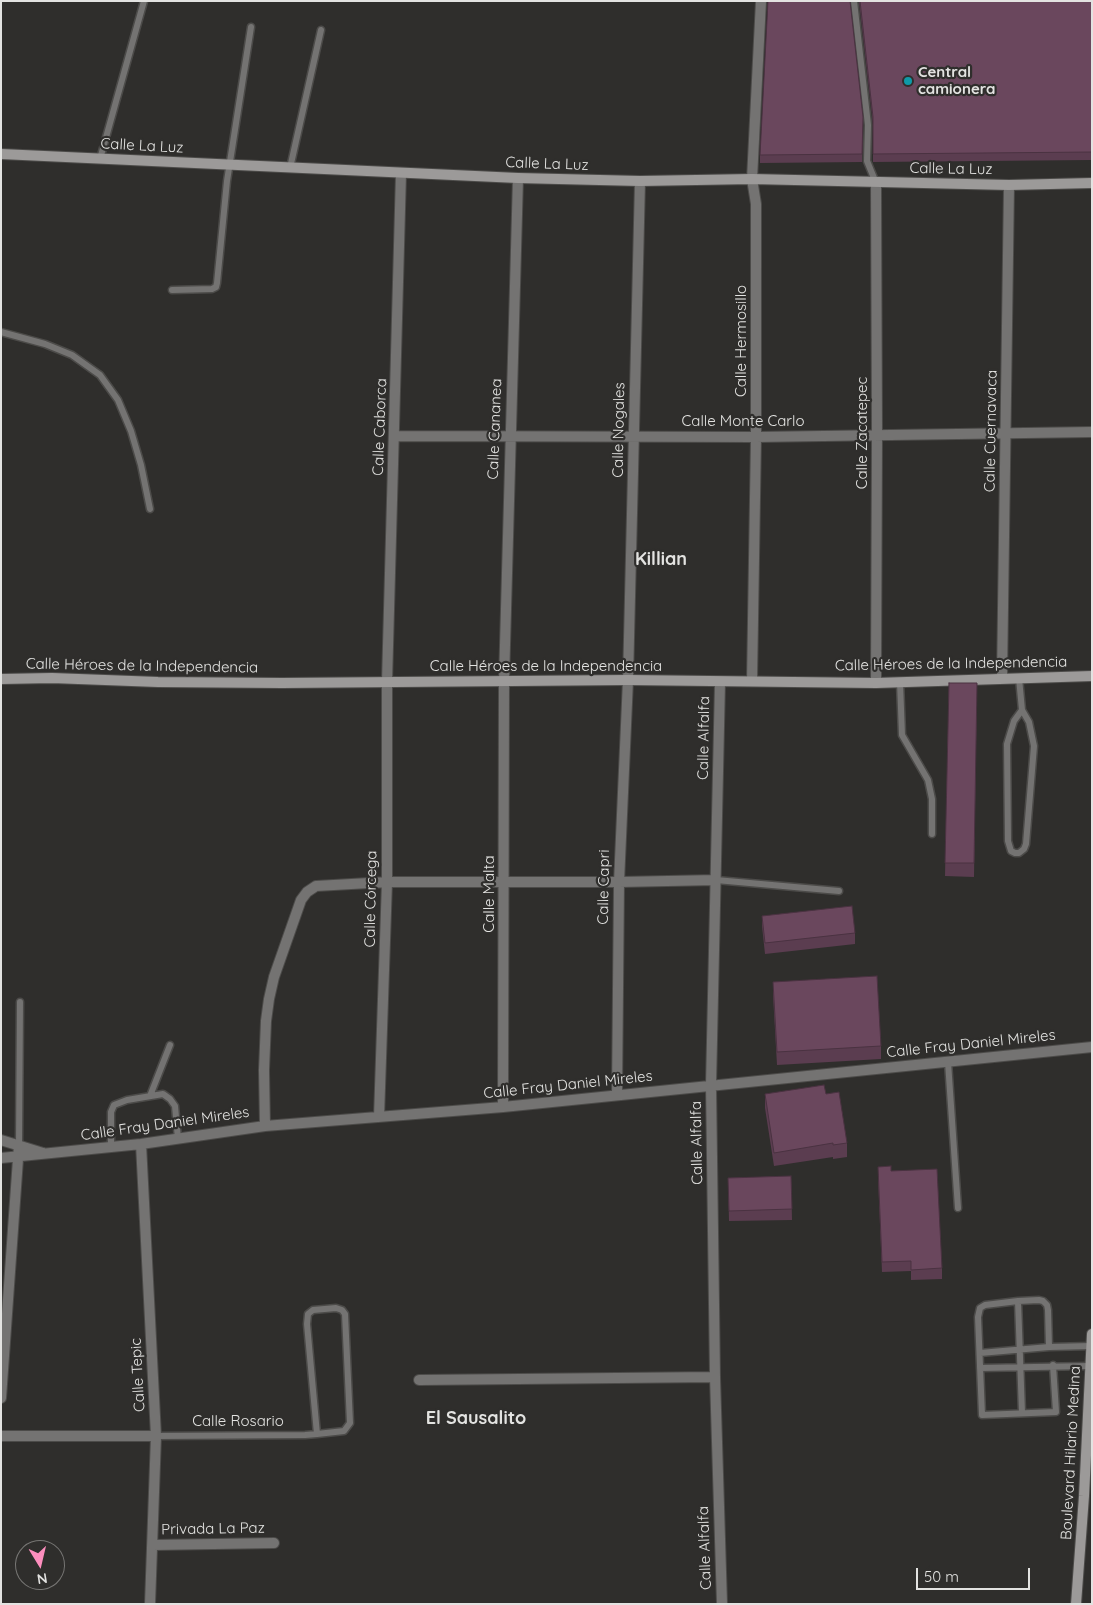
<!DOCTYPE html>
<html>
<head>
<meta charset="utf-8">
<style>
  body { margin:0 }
  #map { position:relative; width:1093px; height:1605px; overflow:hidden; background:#2f2e2c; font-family:Quicksand,sans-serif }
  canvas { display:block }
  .frame { position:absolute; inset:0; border:2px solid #e3e3e1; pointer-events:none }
  .north { position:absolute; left:15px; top:1540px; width:50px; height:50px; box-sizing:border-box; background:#2f2e2c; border:1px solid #777674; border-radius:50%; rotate:171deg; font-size:14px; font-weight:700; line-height:20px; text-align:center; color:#e3e3e1 }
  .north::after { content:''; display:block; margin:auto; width:18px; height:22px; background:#fd8ebe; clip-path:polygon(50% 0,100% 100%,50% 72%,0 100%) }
  .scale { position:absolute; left:916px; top:1568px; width:114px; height:22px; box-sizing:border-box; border:2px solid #e3e3e1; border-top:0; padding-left:6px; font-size:15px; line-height:18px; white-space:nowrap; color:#e3e3e1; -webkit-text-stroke:4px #2f2e2c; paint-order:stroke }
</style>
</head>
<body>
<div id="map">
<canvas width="1093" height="1605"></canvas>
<div class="frame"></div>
<div class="north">N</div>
<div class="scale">50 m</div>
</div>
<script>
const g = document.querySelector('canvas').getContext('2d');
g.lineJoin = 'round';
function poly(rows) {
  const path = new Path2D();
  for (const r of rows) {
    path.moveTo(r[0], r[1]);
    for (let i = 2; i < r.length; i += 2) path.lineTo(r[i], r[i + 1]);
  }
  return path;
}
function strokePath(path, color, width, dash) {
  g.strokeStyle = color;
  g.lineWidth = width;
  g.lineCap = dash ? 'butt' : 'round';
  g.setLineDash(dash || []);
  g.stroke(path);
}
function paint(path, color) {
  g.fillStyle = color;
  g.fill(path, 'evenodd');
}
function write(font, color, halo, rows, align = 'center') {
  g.font = font + ' Quicksand,sans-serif';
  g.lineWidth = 4.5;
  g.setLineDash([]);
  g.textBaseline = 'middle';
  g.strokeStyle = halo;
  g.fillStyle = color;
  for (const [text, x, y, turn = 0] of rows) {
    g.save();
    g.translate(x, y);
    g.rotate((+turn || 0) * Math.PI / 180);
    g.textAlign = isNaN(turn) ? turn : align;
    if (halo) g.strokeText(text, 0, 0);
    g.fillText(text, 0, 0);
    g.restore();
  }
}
const lane = poly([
  [854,1,868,125,867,161,876,183],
  [100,159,144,1],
  [290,168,321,30],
  [172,290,212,289,216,287,217,283,227,181,251,27],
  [1,332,45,344,72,355,100,375,118,400,131,431,141,465,150,509],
  [1019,678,1022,710,1029,722,1034,746,1026,844,1024,849,1019,853,1015,853,1011,851,1008,841,1007,744,1014,721,1022,710],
  [900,682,902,735,928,780,932,799,932,834],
  [716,880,839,891],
  [948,1062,958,1208],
  [150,1096,170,1045],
  [19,1145,20,1002],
  [111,1147,111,1112,114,1105,127,1100,163,1094,170,1099,175,1106,178,1139],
  [1018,1301,1022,1413],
  [1049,1347,1048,1310,1047,1305,1043,1301,1039,1300,1018,1301,985,1305,980,1308,978,1317,982,1415,1056,1412,1053,1365],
  [980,1353,1049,1347,1091,1346],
  [980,1368,1090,1366],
  [156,1436,305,1435,317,1434,344,1431,350,1423,345,1314,342,1310,336,1308,313,1310,308,1314,307,1324,317,1434]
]);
const street = poly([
  [876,183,877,435,876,683],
  [394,436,756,437,1092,432],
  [1002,678,1009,185],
  [752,681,756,437,756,204,752,179,761,1],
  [720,682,711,1085,715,1377,722,1604],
  [617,1095,619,882,628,680,640,181],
  [503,1107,504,681,518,178],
  [379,1117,387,882,387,682,401,173],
  [265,1126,264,1070,266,1021,269,999,274,977,301,900,307,892,316,886,387,882,619,882,716,880],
  [1,1140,43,1153],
  [141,1144,156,1436,150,1604],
  [1,1158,141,1144,265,1126,503,1107,1092,1047],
  [419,1380,715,1377],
  [1,1398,19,1145],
  [1,1436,156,1436],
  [153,1545,274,1543]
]);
const secondary = poly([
  [1,154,518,178,640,181,752,179,1009,185,1092,183],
  [1,679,52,678,158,682,282,683,628,680,876,683,1092,676],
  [1076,1604,1084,1496,1092,1334]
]);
const wall = poly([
  [859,1,1092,1,1092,160,873,162,873,124],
  [863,117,862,162,760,163,760,155],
  [949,683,977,683,974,877,945,876],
  [762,916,855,933,855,944,765,954,762,926],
  [773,982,881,1046,881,1059,777,1065,773,995],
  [765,1094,826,1094,847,1143,847,1157,833,1159,833,1157,774,1166,765,1108],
  [891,1171,942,1268,942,1279,911,1280,911,1271,882,1272,878,1177],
  [791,1176,792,1220,729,1221,728,1178]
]);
const building = poly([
  [768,1,850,1,863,117,862,154,760,155,768,1],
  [860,1,1092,1,1092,152,873,154,873,117,860,1],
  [949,683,977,683,974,863,945,863,949,683],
  [852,906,855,933,765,943,762,916,852,906],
  [877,976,881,1046,777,1052,773,982,877,976],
  [824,1085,826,1094,839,1092,847,1143,833,1145,833,1143,774,1153,765,1094,824,1085],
  [891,1166,891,1171,937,1169,942,1268,911,1270,911,1261,882,1262,878,1167,891,1166],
  [791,1176,792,1209,729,1211,728,1178,791,1176]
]);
const markers = [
  [908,81,5,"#0f9aa8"]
];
const poiNames = [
  ["Central",918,72],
  ["camionera",918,89]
];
const streetNames = [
  ["Calle La Luz",142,146,3],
  ["Calle La Luz",547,164,2],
  ["Calle La Luz",951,169,1],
  ["Calle Hermosillo",741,341,-90],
  ["Calle Monte Carlo",743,421],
  ["Calle Caborca",380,427,-88],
  ["Calle Cananea",495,429,-88],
  ["Calle Nogales",619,430,-89],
  ["Calle Cuernavaca",991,431,-89],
  ["Calle Zacatepec",862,433,-90],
  ["Calle Héroes de la Independencia",951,664,-1],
  ["Calle Héroes de la Independencia",142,666,1],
  ["Calle Héroes de la Independencia",546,666],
  ["Calle Alfalfa",704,738,-89],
  ["Calle Capri",604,887,-89],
  ["Calle Malta",489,894,-90],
  ["Calle Córcega",371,899,-89],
  ["Calle Fray Daniel Mireles",971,1044,-6],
  ["Calle Fray Daniel Mireles",568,1085,-6],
  ["Calle Fray Daniel Mireles",165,1124,-8],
  ["Calle Alfalfa",697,1143,-91],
  ["Calle Tepic",138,1375,-93],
  ["Calle Rosario",238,1421],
  ["Boulevard Hilario Medina",1071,1453,-87],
  ["Privada La Paz",213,1529,-1],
  ["Calle Alfalfa",705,1548,-92]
];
const quarterNames = [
  ["Killian",661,560],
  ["El Sausalito",476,1419]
];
strokePath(lane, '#4c4b49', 9);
strokePath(street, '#4c4b49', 12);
strokePath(secondary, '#4c4b49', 12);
strokePath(lane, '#747372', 6);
strokePath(street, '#747372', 10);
strokePath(secondary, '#9c9a99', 10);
paint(wall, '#5b3d50');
paint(building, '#6a475d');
strokePath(building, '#4a3241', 1);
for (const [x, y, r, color] of markers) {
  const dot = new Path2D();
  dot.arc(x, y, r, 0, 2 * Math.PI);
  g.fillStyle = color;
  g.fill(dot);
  strokePath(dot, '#2f2e2c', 2);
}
write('bold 15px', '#e3e3e1', '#2f2e2c', poiNames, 'left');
write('15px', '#e3e3e1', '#2f2e2c', streetNames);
write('bold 18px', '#e3e3e1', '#2f2e2c', quarterNames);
</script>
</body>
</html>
